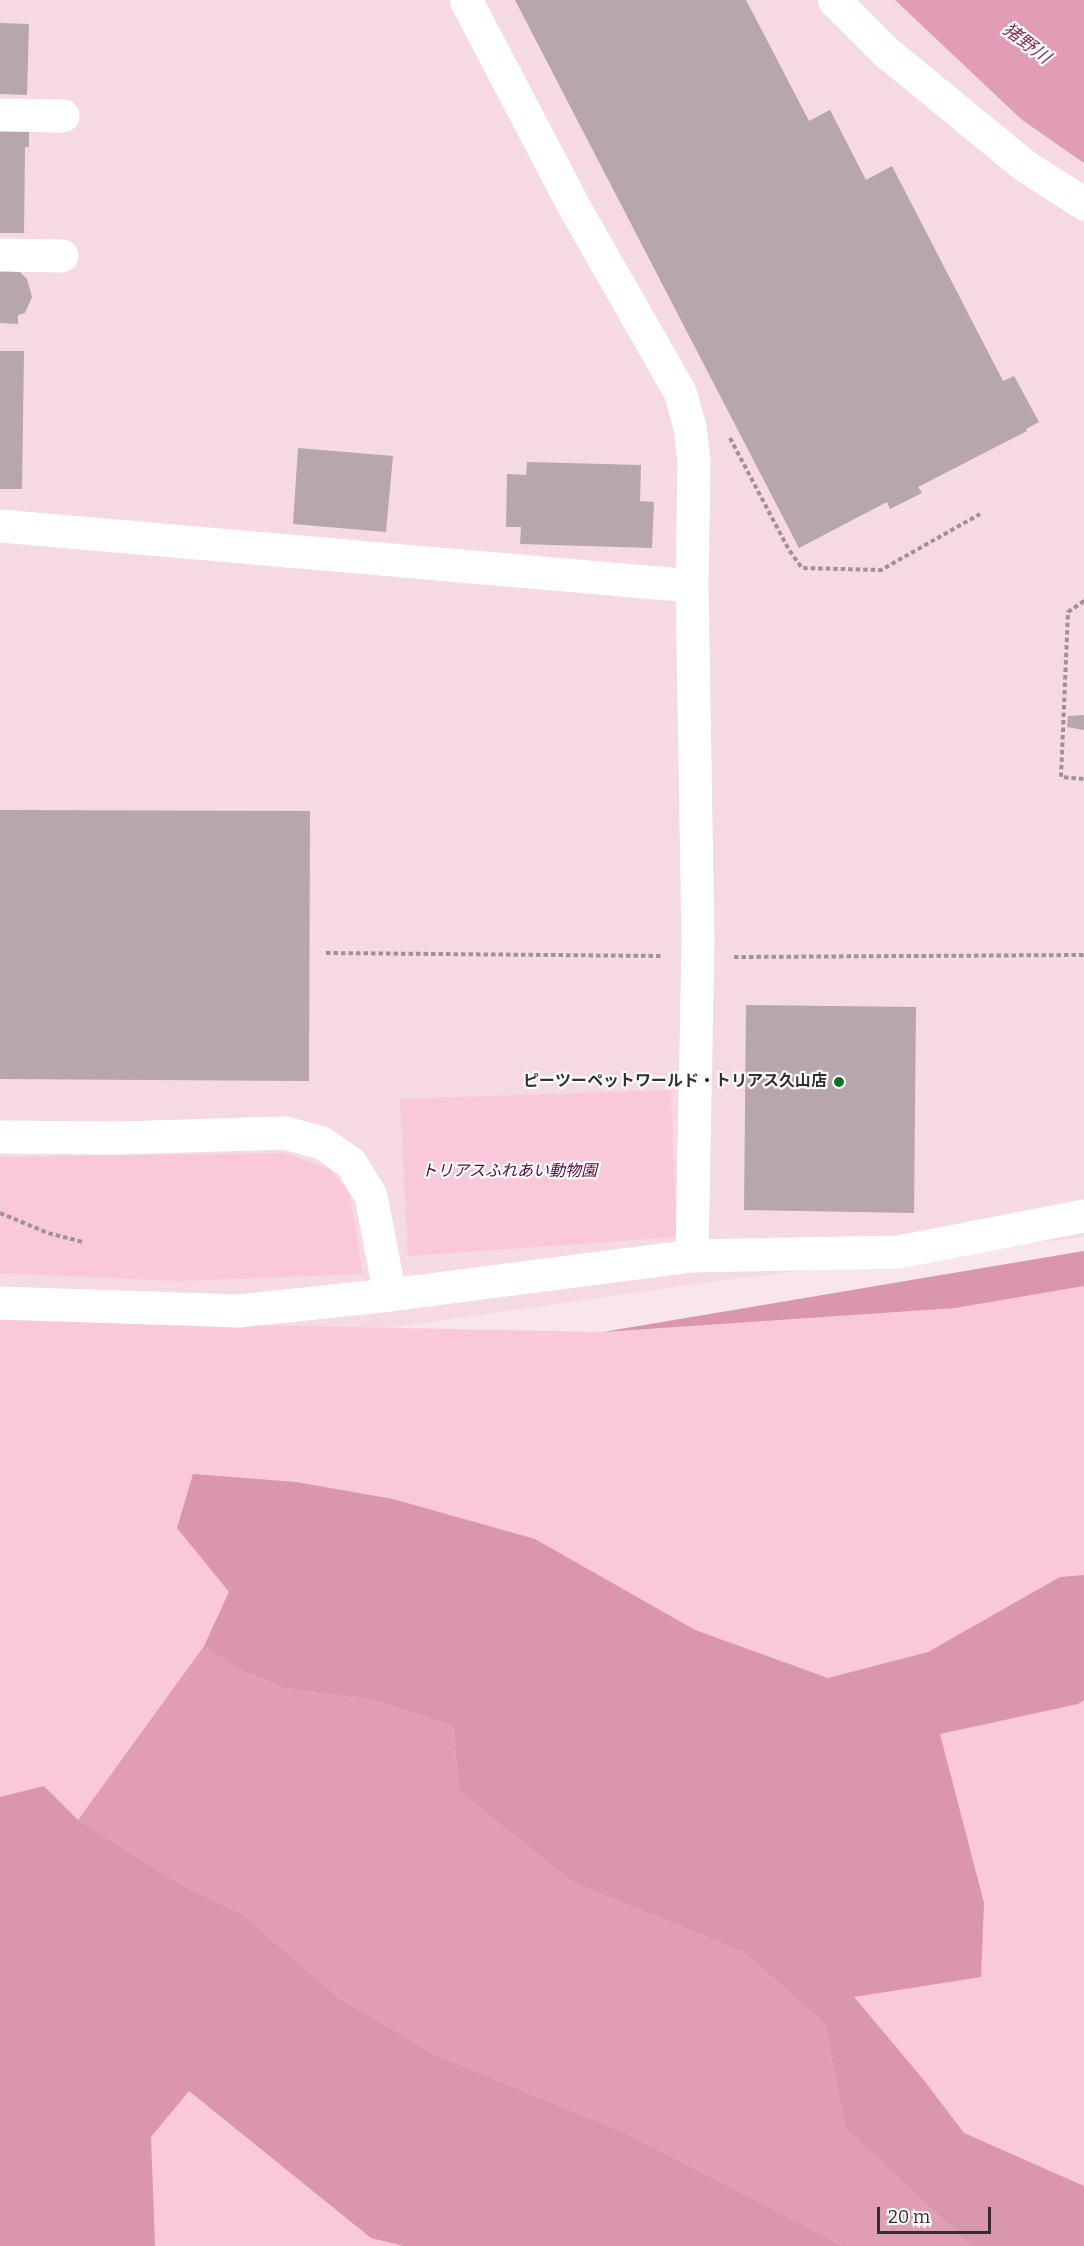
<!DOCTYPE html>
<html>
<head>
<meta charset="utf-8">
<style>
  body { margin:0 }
  #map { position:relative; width:1084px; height:2246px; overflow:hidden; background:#f8e6eb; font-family:Bitter,serif }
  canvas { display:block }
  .scale { position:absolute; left:877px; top:2207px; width:114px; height:27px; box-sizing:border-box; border:3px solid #352e30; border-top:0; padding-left:8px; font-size:18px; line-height:21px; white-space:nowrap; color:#352e30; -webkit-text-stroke:4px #fff; paint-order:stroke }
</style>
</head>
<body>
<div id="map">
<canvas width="1084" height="2246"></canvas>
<div class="scale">20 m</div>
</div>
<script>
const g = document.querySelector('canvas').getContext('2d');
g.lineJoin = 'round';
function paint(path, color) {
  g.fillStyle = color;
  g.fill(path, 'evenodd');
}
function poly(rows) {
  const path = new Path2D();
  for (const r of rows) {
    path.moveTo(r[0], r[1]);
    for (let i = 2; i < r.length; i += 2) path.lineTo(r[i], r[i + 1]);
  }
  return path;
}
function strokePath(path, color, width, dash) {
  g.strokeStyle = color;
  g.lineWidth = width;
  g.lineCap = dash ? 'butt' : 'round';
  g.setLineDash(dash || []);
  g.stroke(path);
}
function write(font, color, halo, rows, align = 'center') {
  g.font = font + ' Bitter,"Noto Sans JP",serif';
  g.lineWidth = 4.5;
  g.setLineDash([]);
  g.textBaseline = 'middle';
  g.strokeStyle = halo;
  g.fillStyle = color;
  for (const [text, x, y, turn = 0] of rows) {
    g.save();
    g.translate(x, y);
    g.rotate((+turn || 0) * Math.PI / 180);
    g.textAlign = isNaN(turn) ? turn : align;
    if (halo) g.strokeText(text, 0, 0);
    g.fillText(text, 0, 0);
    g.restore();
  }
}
const built = poly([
  [0,0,895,0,1022,120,1084,163,1084,1237,724,1280,228,1351,0,1335]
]);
const green = poly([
  [671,1090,677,1237,408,1256,400,1099],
  [284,1153,331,1170,350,1195,363,1274,178,1281,0,1273,0,1157],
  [1084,1251,1084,2246,0,2246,0,1320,603,1332]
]);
const forest = poly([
  [1084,1251,1084,1286,955,1308,603,1332],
  [193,1474,296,1482,393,1499,535,1539,695,1630,828,1678,928,1652,1060,1577,1084,1575,1084,1700,1078,1704,940,1734,984,1903,981,1977,854,1997,923,2079,964,2133,1084,2186,1084,2246,971,2246,845,2128,825,2024,743,1952,572,1882,459,1791,453,1726,373,1700,286,1689,238,1669,204,1646,229,1592,177,1528],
  [44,1786,78,1820,185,1887,241,1913,339,1998,436,2055,628,2134,844,2246,404,2246,371,2238,189,2091,151,2137,155,2246,0,2246,0,1797]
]);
const water = poly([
  [895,0,1084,0,1084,163,1022,120],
  [204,1646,238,1669,286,1689,373,1700,453,1726,459,1791,572,1882,743,1952,825,2024,845,2128,971,2246,844,2246,628,2134,436,2055,339,1998,241,1913,185,1887,78,1820]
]);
const building = poly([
  [515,0,746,0,809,121,830,110,866,180,892,166,1003,381,1014,376,1039,422,1026,429,1027,431,918,487,922,493,890,509,887,502,799,548],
  [0,23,29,24,27,95,0,94],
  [0,126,29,130,29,147,25,147,24,233,0,233],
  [0,270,20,272,27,279,32,297,25,313,18,315,18,324,0,323],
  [0,351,24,351,22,489,0,489],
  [298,448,393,456,386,532,293,524],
  [527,462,641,465,640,501,654,502,652,548,520,544,521,527,506,527,507,474,526,475],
  [1084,715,1084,730,1067,727,1068,716],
  [0,810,310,811,309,1081,0,1079],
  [746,1005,916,1007,914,1213,744,1210]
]);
const path = poly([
  [730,438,789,550,802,568,881,570,980,514],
  [1084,601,1068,612,1061,777,1084,779],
  [326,953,663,956],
  [734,957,1084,955],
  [0,1213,48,1233,83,1242]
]);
const minor = poly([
  [466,0,576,210,680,392,690,427,694,461,692,586,698,940,692,1256],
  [834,0,886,52,1025,166,1084,204],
  [0,115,63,116],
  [0,255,62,256],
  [0,526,692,586],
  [0,1137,119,1138,285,1133,322,1143,351,1163,371,1196,390,1295],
  [0,1303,239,1311,390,1295,692,1256,899,1252,1084,1216]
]);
const markers = [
  [839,1082,6,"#097527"]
];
const poiNames = [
  ["ピーツーペットワールド・トリアス久山店",827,1082]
];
const parkNames = [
  ["トリアスふれあい動物園",509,1172]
];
const waterNames = [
  ["猪野川",1026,44,37]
];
paint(built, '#f5dae3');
paint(green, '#f9c9d9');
paint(forest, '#d996ae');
paint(water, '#e09db5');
paint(building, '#b7a6ab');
strokePath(path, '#9f9296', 4, [4.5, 3]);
strokePath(minor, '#fff', 33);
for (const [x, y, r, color] of markers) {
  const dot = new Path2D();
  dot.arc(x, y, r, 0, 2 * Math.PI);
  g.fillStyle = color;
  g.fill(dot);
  strokePath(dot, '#fff', 2);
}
write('bold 16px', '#352e30', '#fff', poiNames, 'right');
write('italic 16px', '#570730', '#fff', parkNames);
write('italic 18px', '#823354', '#fff', waterNames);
</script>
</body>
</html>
